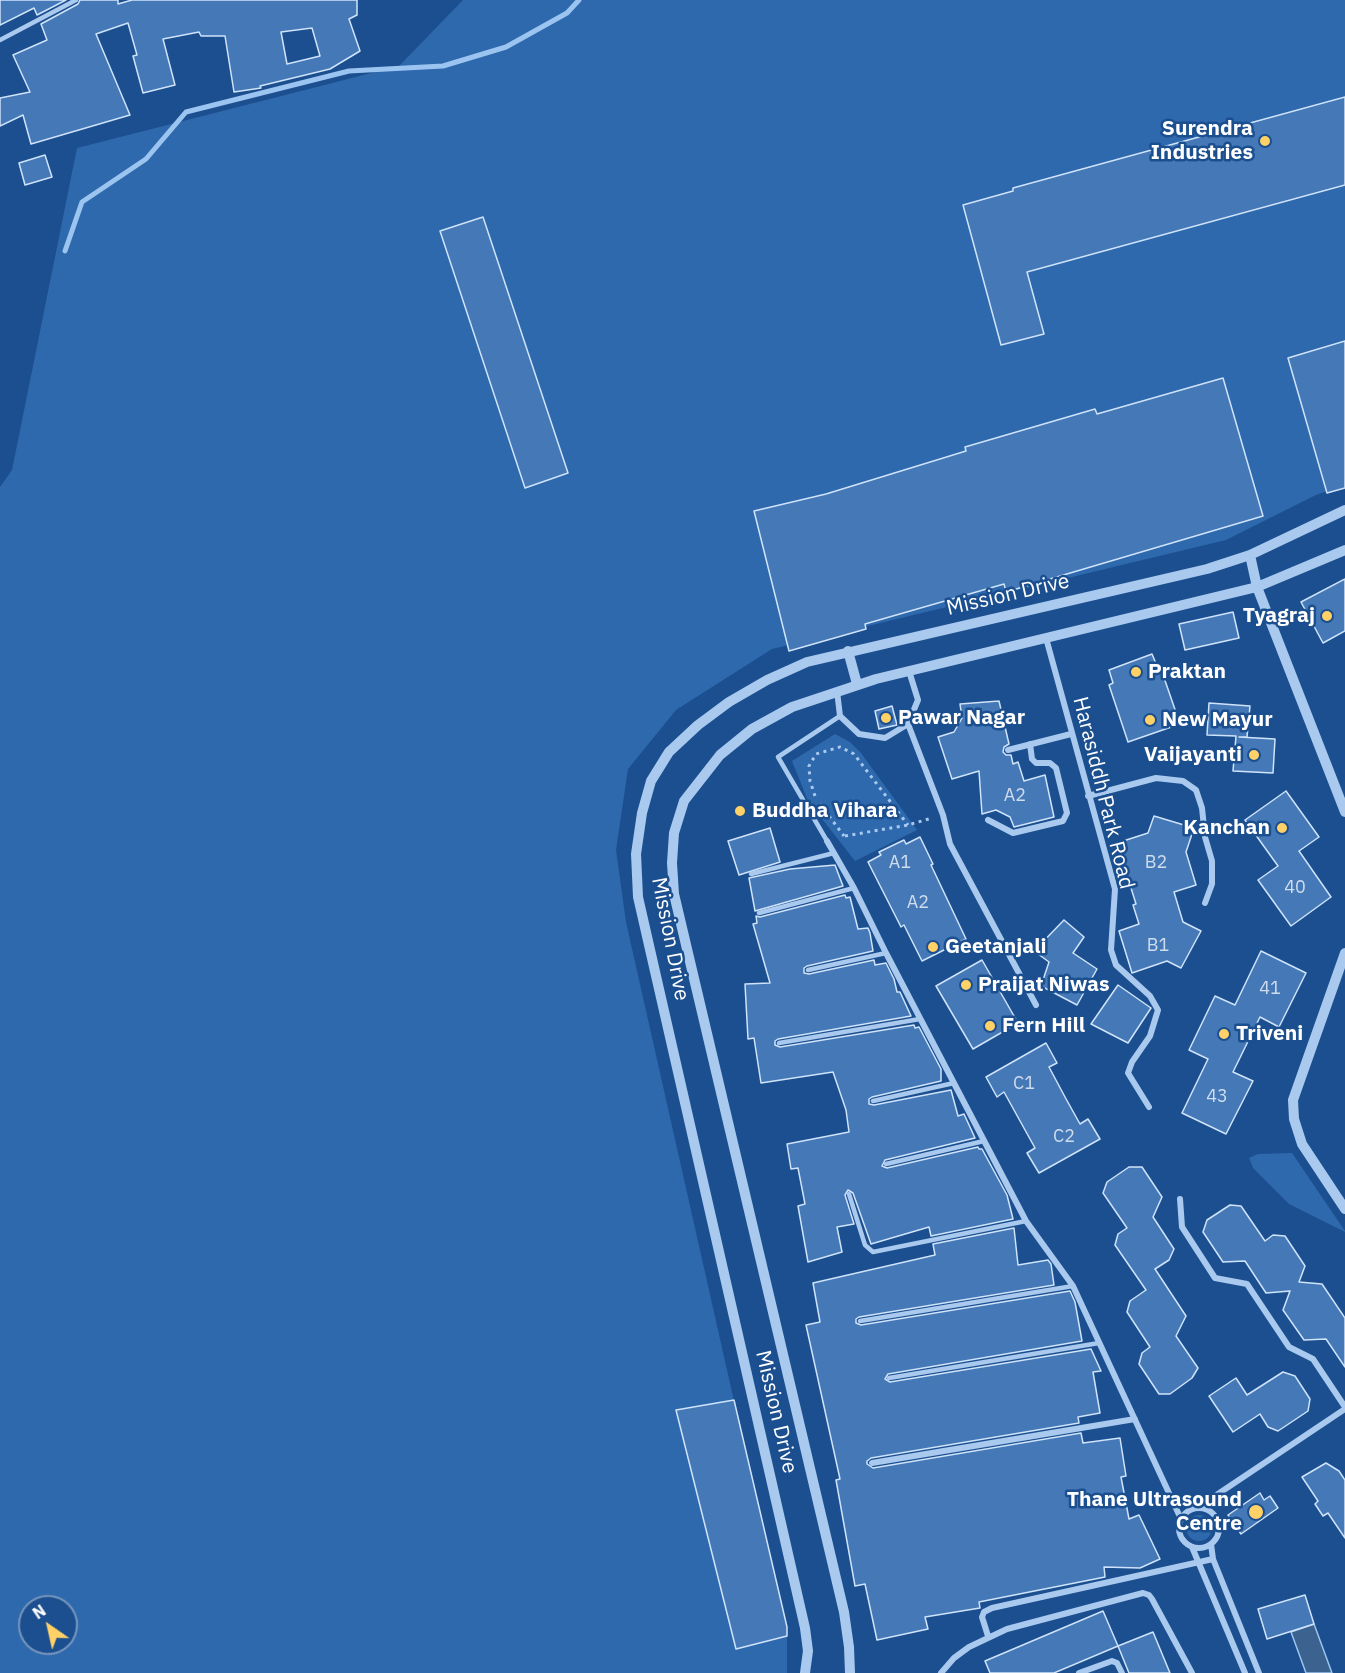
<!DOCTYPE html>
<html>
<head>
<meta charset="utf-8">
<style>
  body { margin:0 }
  #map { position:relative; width:1345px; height:1673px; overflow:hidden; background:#1b4f8f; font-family:"IBM Plex Sans",sans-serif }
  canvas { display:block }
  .north { position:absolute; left:18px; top:1595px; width:60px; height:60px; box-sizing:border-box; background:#1b4f8f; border:2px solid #7695bc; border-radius:50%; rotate:326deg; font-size:16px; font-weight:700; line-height:24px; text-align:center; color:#fff }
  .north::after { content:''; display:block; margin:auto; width:21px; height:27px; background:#ffd166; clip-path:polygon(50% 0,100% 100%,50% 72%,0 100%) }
</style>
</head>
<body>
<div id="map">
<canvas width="1345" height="1673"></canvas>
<div class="north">N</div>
</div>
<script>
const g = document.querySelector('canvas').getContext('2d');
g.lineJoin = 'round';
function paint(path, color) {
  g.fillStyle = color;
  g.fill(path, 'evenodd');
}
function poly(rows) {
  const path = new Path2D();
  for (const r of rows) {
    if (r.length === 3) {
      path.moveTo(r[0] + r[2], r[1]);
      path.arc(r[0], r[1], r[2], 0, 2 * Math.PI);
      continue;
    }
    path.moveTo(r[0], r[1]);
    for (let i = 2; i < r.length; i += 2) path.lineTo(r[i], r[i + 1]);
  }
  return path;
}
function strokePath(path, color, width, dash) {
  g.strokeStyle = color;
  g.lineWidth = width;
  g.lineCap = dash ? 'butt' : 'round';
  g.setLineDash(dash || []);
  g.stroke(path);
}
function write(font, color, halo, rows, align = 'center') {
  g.font = font + ' "IBM Plex Sans",sans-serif';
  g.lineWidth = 5;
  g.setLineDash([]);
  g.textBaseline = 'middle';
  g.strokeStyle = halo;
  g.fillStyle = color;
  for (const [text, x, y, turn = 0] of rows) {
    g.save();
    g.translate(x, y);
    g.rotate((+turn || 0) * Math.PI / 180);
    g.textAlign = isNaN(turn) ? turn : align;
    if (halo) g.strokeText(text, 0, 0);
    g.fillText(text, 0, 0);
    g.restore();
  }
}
const green = poly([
  [463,0,1345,0,1345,485,1316,495,1226,540,772,649,676,710,628,769,616,850,626,922,787,1636,787,1673,0,1673,0,487,12,470,77,148,399,66],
  [30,1607,66,1607,66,1643,30,1643],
  [835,734,850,742,861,753,917,830,855,861,808,801,792,761],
  [1292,1153,1345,1231,1345,1232,1289,1204,1253,1168,1249,1158,1258,1154],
  [1199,1528,13]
]);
const water = poly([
  [1314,1624,1332,1673,1306,1673,1291,1632,1314,1624]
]);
const stream = poly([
  [65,251,82,202,146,159,186,112,349,71,443,66,506,47,567,13,579,0]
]);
const building = poly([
  [0,0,66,0,37,15,34,8,0,25,0,0],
  [80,0,118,0,118,4,132,0,357,0,357,15,349,19,360,51,330,69,260,86,261,88,234,92,225,36,201,36,199,32,163,39,175,85,143,93,133,56,137,55,128,23,96,34,130,115,31,144,23,115,0,126,0,98,30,92,13,55,47,40,41,24,78,4,80,0],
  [312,28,320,56,287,64,281,32,312,28],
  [1345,97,1345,185,1027,272,1044,334,1001,345,963,205,1013,191,1013,188,1345,97],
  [45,155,52,177,25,185,19,163,45,155],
  [483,217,568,473,525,488,440,231,483,217],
  [1345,341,1345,488,1327,493,1288,358,1345,341],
  [1223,378,1263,516,1006,592,1004,584,865,624,866,629,789,651,754,511,826,494,966,451,965,447,1095,409,1097,414,1223,378],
  [1345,579,1345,631,1323,643,1301,602,1345,579],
  [1233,612,1239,638,1185,650,1179,624,1233,612],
  [1152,654,1157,666,1160,666,1180,724,1128,742,1109,685,1113,683,1109,670,1152,654],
  [999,701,1009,744,1004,747,1003,752,1006,755,1011,755,1013,764,1018,762,1024,781,1045,775,1054,817,1014,827,1010,817,996,810,982,814,979,771,952,779,938,737,954,732,962,718,960,704,999,701],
  [1209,703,1250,706,1247,737,1239,737,1275,739,1273,773,1233,771,1236,736,1207,735,1209,703],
  [892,706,897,725,879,729,875,711,892,706],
  [1286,791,1319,837,1299,851,1331,897,1291,926,1258,880,1278,866,1245,820,1286,791],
  [1154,816,1194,828,1186,852,1196,885,1174,892,1183,922,1201,931,1181,968,1167,961,1132,973,1119,931,1139,924,1133,905,1136,904,1117,843,1148,833,1154,816],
  [770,828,780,862,739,875,728,841,770,828],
  [920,837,933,864,931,865,966,939,922,961,904,925,901,927,868,862,881,855,879,852,904,840,906,844,920,837],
  [835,865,843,886,755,911,749,878,790,869,835,865],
  [845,895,846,898,850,897,858,929,868,928,870,933,873,951,807,966,804,968,804,973,809,974,874,960,875,965,886,963,894,979,897,992,900,992,911,1016,778,1039,775,1041,775,1045,780,1047,914,1025,915,1028,919,1027,941,1069,941,1081,872,1097,869,1099,869,1104,874,1105,951,1090,958,1116,964,1114,975,1138,885,1160,882,1166,887,1168,978,1147,979,1149,982,1149,1007,1195,1013,1219,931,1236,929,1227,871,1244,853,1193,848,1190,845,1195,854,1224,837,1227,842,1252,808,1262,798,1206,805,1204,798,1168,791,1169,787,1144,849,1132,846,1110,833,1072,761,1083,754,1038,748,1039,745,984,770,983,753,924,757,923,756,916,760,917,845,895],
  [1064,920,1084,937,1073,953,1097,969,1077,1005,1041,986,1049,962,1034,951,1064,920],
  [1261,951,1306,973,1279,1027,1260,1017,1233,1072,1253,1081,1226,1134,1182,1113,1208,1059,1189,1050,1215,996,1235,1005,1261,951],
  [982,960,1018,1023,973,1049,936,986,982,960],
  [1118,985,1151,1008,1128,1043,1091,1024,1118,985],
  [1046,1043,1057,1063,1049,1067,1065,1097,1080,1124,1088,1119,1100,1139,1039,1173,1027,1153,1035,1148,1004,1092,997,1097,986,1077,1046,1043],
  [1129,1167,1142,1167,1162,1197,1153,1217,1174,1249,1169,1260,1155,1269,1186,1316,1176,1336,1198,1368,1192,1378,1170,1394,1159,1394,1139,1364,1142,1353,1150,1347,1127,1312,1130,1301,1146,1290,1115,1245,1118,1234,1127,1228,1103,1193,1107,1182,1129,1167],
  [1230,1205,1241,1206,1265,1241,1273,1235,1285,1236,1305,1266,1299,1282,1322,1284,1345,1318,1345,1367,1326,1339,1304,1340,1283,1310,1290,1291,1266,1293,1245,1261,1223,1262,1203,1232,1207,1220,1230,1205],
  [1014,1228,1018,1265,1048,1260,1051,1264,1054,1285,859,1317,856,1319,856,1323,861,1325,1070,1291,1075,1302,1082,1341,888,1374,885,1379,890,1382,1091,1349,1101,1371,1093,1372,1100,1413,1078,1417,1079,1423,871,1458,867,1461,867,1464,873,1468,1081,1433,1083,1443,1120,1438,1126,1476,1121,1477,1129,1519,1139,1515,1160,1559,1140,1568,1104,1567,1105,1577,979,1602,980,1608,925,1617,928,1629,877,1640,865,1584,855,1586,836,1480,840,1479,806,1325,820,1322,813,1283,935,1255,933,1244,1014,1228],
  [1283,1372,1295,1376,1310,1399,1308,1411,1278,1431,1268,1427,1260,1414,1233,1432,1209,1396,1236,1378,1247,1395,1283,1372],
  [734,1400,787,1627,787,1636,736,1649,676,1410,734,1400],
  [1326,1463,1339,1471,1345,1480,1345,1538,1328,1513,1323,1516,1315,1504,1318,1501,1302,1477,1326,1463],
  [1260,1493,1264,1500,1270,1496,1278,1508,1241,1534,1228,1515,1260,1493],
  [1305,1595,1314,1624,1267,1639,1258,1609,1305,1595],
  [1103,1611,1118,1646,1054,1673,990,1673,985,1661,1103,1611],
  [1153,1632,1170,1673,1129,1673,1118,1646,1153,1632]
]);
const path = poly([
  [815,796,810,781,809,766,816,754,840,747,854,754,908,825],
  [820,804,844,836],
  [845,836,908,825,932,818]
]);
const service = poly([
  [0,40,76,0],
  [827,841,778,757,840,716],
  [751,874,834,853],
  [759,913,854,888],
  [808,970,886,953],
  [779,1043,920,1019],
  [873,1101,954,1083],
  [886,1164,984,1141],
  [849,1194,865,1245,873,1252,1026,1221],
  [860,1321,1073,1286],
  [889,1378,1099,1343]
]);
const minor = poly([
  [1046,638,1115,889,1111,950,1116,965,1150,996,1158,1010,1150,1036,1132,1062,1128,1073,1149,1107],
  [837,691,840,716,859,734,885,738,908,724,918,700,909,671],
  [908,724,943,815,950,844,1036,1005],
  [1008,750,1071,734],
  [1088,796,1156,778,1183,781,1196,790,1202,808,1205,837,1212,861,1212,884,1205,903],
  [988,820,1013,833,1063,821,1067,813,1056,768,1050,763,1036,763,1032,759,1030,744],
  [827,841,854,888,886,953,1026,1221,1073,1286,1181,1519],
  [1180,1199,1182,1227,1215,1278,1247,1284,1289,1347,1313,1359,1345,1407],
  [872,1463,1135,1419],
  [1199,1528,20],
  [1197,1508,1345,1409],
  [1211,1544,1213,1559,1259,1673],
  [1192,1547,1245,1673],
  [988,1636,982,1617,984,1612,992,1608,1213,1559],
  [941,1673,954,1658,969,1647,1007,1629,1143,1593,1149,1595,1152,1599,1192,1673],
  [1079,1673,1112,1661,1117,1663,1122,1673]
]);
const tertiary = poly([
  [1250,555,1257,587,1345,812],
  [848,651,857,684],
  [1345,953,1293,1100,1294,1119,1302,1144,1345,1209],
  [805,1673,808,1651,805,1628,638,897,636,854,642,813,651,781,669,752,698,725,729,702,767,680,807,662,1207,569,1250,555,1345,510],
  [850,1673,849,1647,844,1612,674,894,672,863,674,833,684,801,720,755,752,729,792,707,876,679,1257,587,1345,550]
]);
const markers = [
  [1265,141,6,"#ffd166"],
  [1327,616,6,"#ffd166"],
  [1136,672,6,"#ffd166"],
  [886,718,6,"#ffd166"],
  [1150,720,6,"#ffd166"],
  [1254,755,6,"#ffd166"],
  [740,811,6,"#ffd166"],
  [1282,828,6,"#ffd166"],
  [933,947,6,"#ffd166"],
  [966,985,6,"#ffd166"],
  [990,1026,6,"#ffd166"],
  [1224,1034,6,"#ffd166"],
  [1256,1512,8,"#ffd166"]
];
const numberNames = [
  ["A2",1015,796],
  ["A1",900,863],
  ["B2",1156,863],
  ["40",1295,888],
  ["A2",918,903],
  ["B1",1158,946],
  ["41",1270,989],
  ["C1",1024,1084],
  ["43",1217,1097],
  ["C2",1064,1137]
];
const poiNames = [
  ["Surendra",1253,129,"right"],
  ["Industries",1253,153,"right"],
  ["Tyagraj",1315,616,"right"],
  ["Praktan",1148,672],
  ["Pawar Nagar",898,718],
  ["New Mayur",1162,720],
  ["Vaijayanti",1242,755,"right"],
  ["Buddha Vihara",752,811],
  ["Kanchan",1270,828,"right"],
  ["Geetanjali",945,947],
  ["Praijat Niwas",978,985],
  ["Fern Hill",1002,1026],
  ["Triveni",1236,1034],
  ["Thane Ultrasound",1242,1500,"right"],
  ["Centre",1242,1524,"right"]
];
const streetNames = [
  ["Mission Drive",1008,595,-13],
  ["Harasiddh Park Road",1103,793,76],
  ["Mission Drive",670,939,79],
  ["Mission Drive",776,1412,77]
];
paint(green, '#2e69ad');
paint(water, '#3c6290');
strokePath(water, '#9cc4f0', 1.5);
strokePath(stream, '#9cc4f0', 5);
paint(building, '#4478b7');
strokePath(building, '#cfe3fa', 1.5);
strokePath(path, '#a9c9ee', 3, [3, 4.5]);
strokePath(service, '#a9c9ee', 4.5);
strokePath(minor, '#a9c9ee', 6);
strokePath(tertiary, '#a9c9ee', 10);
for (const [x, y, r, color] of markers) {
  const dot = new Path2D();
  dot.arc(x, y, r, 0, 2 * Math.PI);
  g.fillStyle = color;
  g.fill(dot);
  strokePath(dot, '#1b4f8f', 2);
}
write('18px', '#d0dded', null, numberNames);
write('bold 21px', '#fff', '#1b4f8f', poiNames, 'left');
write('21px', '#fff', '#1b4f8f', streetNames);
</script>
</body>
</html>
